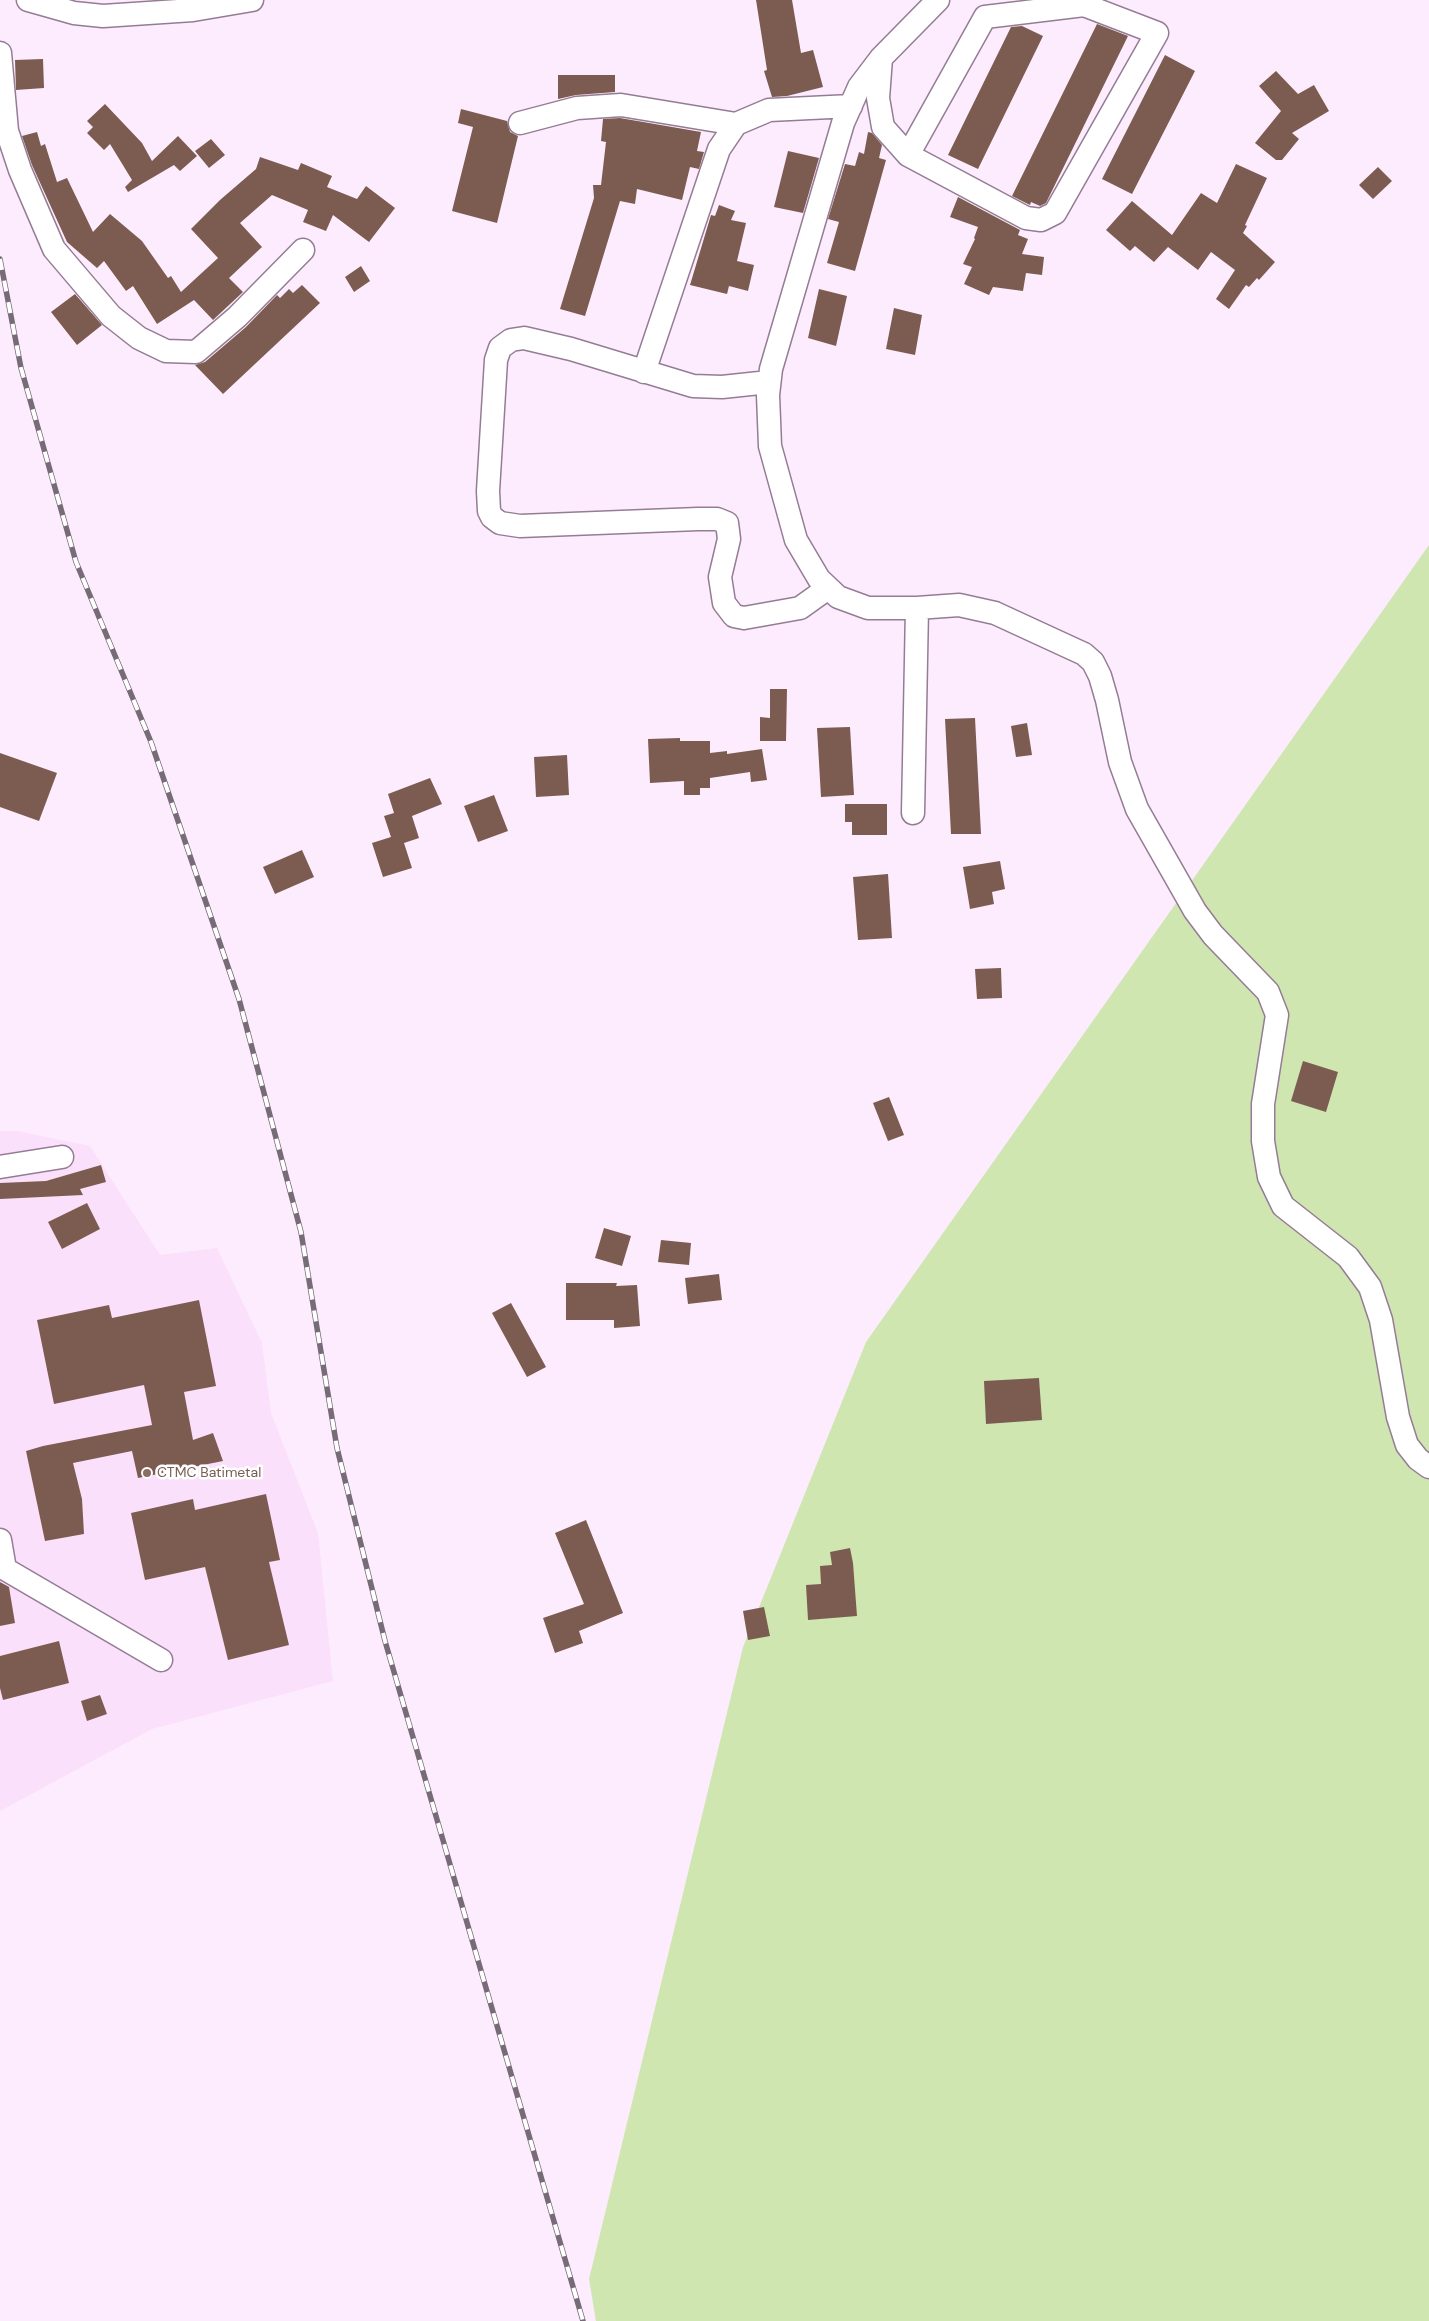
<!DOCTYPE html>
<html>
<head>
<meta charset="utf-8">
<style>
  body { margin:0 }
  canvas { display:block; background:#fdecfd }
</style>
</head>
<body>
<canvas width="1429" height="2321"></canvas>
<script>
const g = document.querySelector('canvas').getContext('2d');
g.lineJoin = 'round';
function paint(path, color) {
  g.fillStyle = color;
  g.fill(path, 'evenodd');
}
function poly(rows) {
  const path = new Path2D();
  for (const r of rows) {
    path.moveTo(r[0], r[1]);
    for (let i = 2; i < r.length; i += 2) path.lineTo(r[i], r[i + 1]);
  }
  return path;
}
function strokePath(path, color, width, dash) {
  g.strokeStyle = color;
  g.lineWidth = width;
  g.lineCap = dash ? 'butt' : 'round';
  g.setLineDash(dash || []);
  g.stroke(path);
}
function write(font, color, halo, rows, align = 'center') {
  g.font = font + ' "DM Sans",sans-serif';
  g.lineWidth = 5;
  g.setLineDash([]);
  g.textBaseline = 'middle';
  g.strokeStyle = halo;
  g.fillStyle = color;
  for (const [text, x, y, turn = 0] of rows) {
    g.save();
    g.translate(x, y);
    g.rotate((+turn || 0) * Math.PI / 180);
    g.textAlign = isNaN(turn) ? turn : align;
    if (halo) g.strokeText(text, 0, 0);
    g.fillText(text, 0, 0);
    g.restore();
  }
}
const built = poly([
  [0,1131,17,1131,90,1146,160,1255,217,1248,262,1343,271,1413,318,1533,333,1681,152,1729,0,1811]
]);
const green = poly([
  [1429,545,1429,2321,596,2321,589,2279,743,1647,866,1342]
]);
const building = poly([
  [756,0,792,0,801,53,813,50,823,87,787,96,772,97,764,71,767,70],
  [1097,24,1128,36,1046,203,1040,206,1031,202,1030,205,1012,196],
  [1022,26,1043,36,978,169,948,155,1011,27],
  [1165,55,1195,71,1132,194,1102,179],
  [43,59,44,88,16,90,15,60],
  [1276,71,1298,94,1314,85,1329,111,1292,133,1299,139,1282,160,1276,160,1255,143,1281,111,1259,86],
  [558,75,615,75,615,92,576,95,558,99],
  [105,104,142,143,152,161,178,136,197,156,180,171,174,165,128,192,125,187,132,180,110,144,104,150,87,133,93,127,87,121],
  [461,109,507,121,510,132,518,136,497,223,452,211,473,127,458,123],
  [620,118,701,132,697,151,704,152,699,169,690,167,682,200,637,189,635,204,620,201,585,316,560,309,594,198,593,185,601,185,606,142,601,141,603,119],
  [37,132,41,146,45,144,57,182,67,178,93,232,110,214,142,241,168,278,171,276,181,292,218,258,191,229,220,200,256,169,260,157,298,170,301,163,332,176,327,187,357,199,366,186,395,208,369,242,333,215,326,231,303,222,308,210,272,195,240,223,262,247,229,278,243,292,213,320,194,300,157,324,133,286,126,291,104,261,97,268,67,242,32,165,22,136],
  [868,132,872,133,882,145,879,158,886,160,855,271,827,263,839,222,828,219,845,164,855,166,859,152,864,154],
  [211,139,225,155,209,168,195,151],
  [788,151,819,158,803,213,774,207],
  [1236,164,1267,178,1245,225,1247,226,1243,233,1275,262,1259,280,1257,278,1249,287,1246,285,1229,309,1216,299,1235,270,1211,252,1198,270,1168,247,1154,262,1135,246,1130,251,1106,230,1132,201,1172,235,1201,193,1217,203],
  [1378,167,1392,181,1373,199,1359,185],
  [958,197,1020,230,1018,235,1028,239,1022,254,1044,257,1042,275,1026,273,1023,291,993,287,989,295,964,284,972,267,963,264,975,239,974,238,978,227,950,217],
  [719,205,735,211,731,220,746,223,737,261,754,265,748,291,729,286,727,294,690,285,711,215,715,216],
  [361,266,370,281,354,292,345,277],
  [302,285,320,303,223,394,195,365,205,362,246,327,277,295,280,298,289,289,293,293],
  [819,289,847,296,836,346,808,338],
  [75,294,102,325,77,345,51,312],
  [894,308,922,315,915,355,886,349],
  [770,689,787,689,786,741,760,741,760,717,770,718],
  [975,718,981,834,951,834,945,719],
  [1027,723,1032,755,1016,757,1011,726],
  [850,727,854,795,821,797,817,728],
  [680,738,680,741,710,741,710,753,727,751,727,754,762,749,767,780,751,782,750,772,710,778,710,788,700,788,700,795,684,795,684,781,650,783,648,739],
  [0,753,57,773,39,821,0,807],
  [567,755,569,795,536,797,534,757],
  [430,778,442,804,412,816,419,838,404,843,412,868,383,877,372,843,391,837,384,816,394,813,388,794],
  [494,795,508,831,478,842,464,806],
  [845,804,887,804,887,835,852,835,852,822,845,822],
  [302,850,314,877,275,894,263,867],
  [1000,861,1005,889,992,892,994,904,970,909,963,867],
  [888,874,892,938,858,940,853,877],
  [1001,968,1002,998,977,999,975,969],
  [1303,1061,1338,1072,1326,1112,1291,1101],
  [889,1097,904,1135,888,1141,873,1103],
  [101,1165,106,1182,80,1189,83,1195,0,1199,0,1183,46,1181],
  [87,1203,100,1229,62,1249,48,1222],
  [604,1228,631,1236,622,1266,595,1258],
  [661,1240,691,1243,689,1265,658,1262],
  [719,1274,722,1300,688,1304,685,1278],
  [566,1283,617,1283,616,1286,637,1285,640,1326,614,1328,614,1320,566,1320],
  [199,1300,216,1386,184,1392,193,1440,213,1433,223,1461,138,1478,132,1451,73,1463,82,1499,84,1534,45,1541,26,1451,43,1446,152,1425,144,1385,54,1404,37,1320,109,1305,112,1318],
  [511,1303,546,1367,527,1377,492,1313],
  [1039,1378,1042,1420,986,1424,984,1381],
  [266,1494,280,1560,269,1562,289,1645,228,1660,205,1567,145,1580,131,1513,193,1499,195,1510],
  [586,1520,623,1613,579,1631,583,1643,555,1653,543,1618,584,1604,555,1533],
  [850,1548,853,1563,857,1616,808,1620,806,1585,821,1584,820,1566,832,1565,830,1552],
  [0,1582,9,1587,15,1623,0,1626],
  [764,1607,770,1636,748,1640,743,1611],
  [59,1641,69,1683,3,1700,0,1688,0,1656],
  [100,1695,107,1714,87,1721,81,1701]
]);
const minor = poly([
  [28,0,74,13,103,16,193,10,252,0],
  [938,0,881,58,859,87,843,123,771,369,768,395,770,446,796,540,819,579,838,597,868,608,917,608,959,605,995,613,1084,654,1093,662,1100,676,1107,700,1120,762,1137,809,1195,911,1213,935,1268,992,1277,1015,1263,1104,1263,1141,1269,1177,1283,1206,1348,1257,1370,1287,1381,1320,1398,1417,1407,1445,1418,1459,1429,1467],
  [0,53,7,131,20,170,54,249,111,316,139,338,166,351,196,352,237,317,303,250],
  [881,58,878,98,883,127,908,155,1026,218,1041,220,1055,213,1157,33,1084,5,985,17,908,155],
  [520,123,577,108,621,105,736,124],
  [644,372,719,149,736,124,769,110,851,106],
  [769,382,722,387,693,386,571,349,524,338,511,340,500,348,496,360,488,491,489,511,492,517,500,523,520,526,698,519,717,519,727,523,729,539,720,577,724,603,734,616,744,618,800,608,828,588],
  [913,813,917,608],
  [0,1167,62,1157],
  [0,1540,5,1569,161,1660]
]);
const rail = poly([
  [0,259,21,368,76,562,151,742,239,999,301,1232,337,1448,385,1641,583,2321]
]);
const markers = [
  [147,1473,5,"#8d6e63"]
];
const educationNames = [
  ["CTMC Batimetal",157,1473]
];
paint(built, '#fbe0fb');
paint(green, '#cfe6b1');
paint(building, '#7c5c50');
strokePath(minor, '#957c95', 25);
strokePath(minor, '#fff', 22);
strokePath(rail, '#776b77', 5.5);
strokePath(rail, '#fff', 4, [11]);
for (const [x, y, r, color] of markers) {
  const dot = new Path2D();
  dot.arc(x, y, r, 0, 2 * Math.PI);
  g.fillStyle = color;
  g.fill(dot);
  strokePath(dot, '#fff', 2);
}
write('14px', '#785e54', '#fff', educationNames, 'left');
</script>
</body>
</html>
